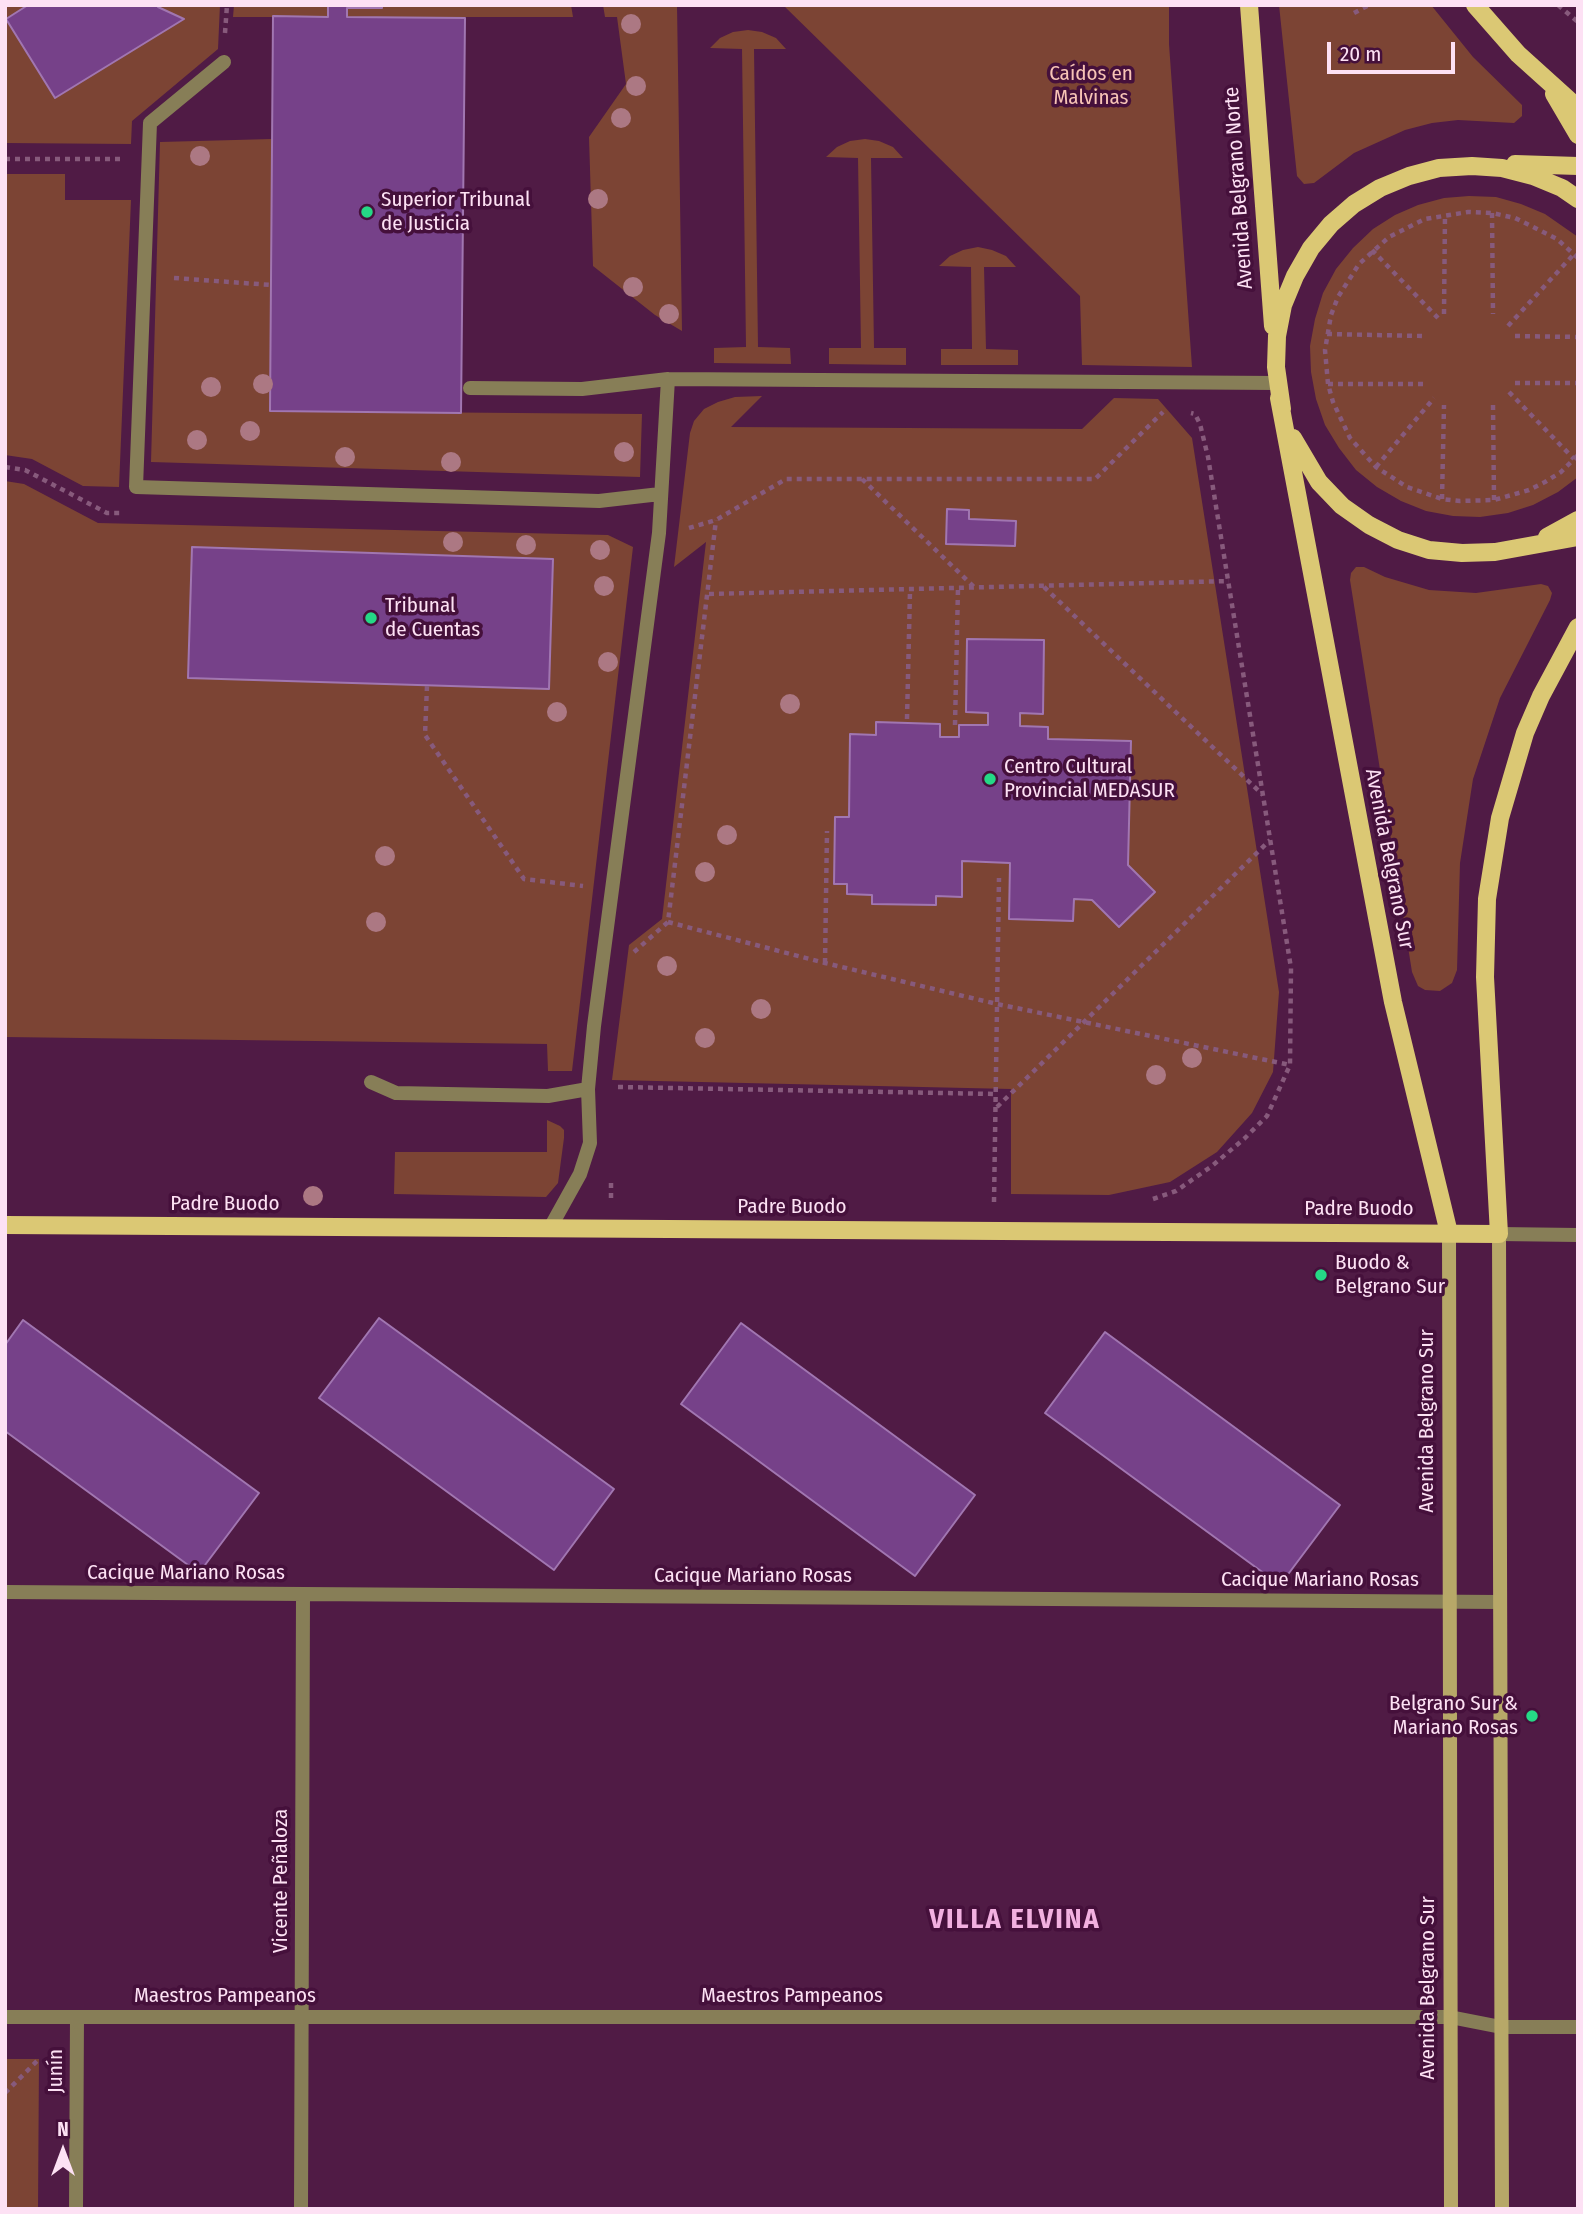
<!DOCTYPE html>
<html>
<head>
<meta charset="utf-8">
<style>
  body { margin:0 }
  #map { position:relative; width:1583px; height:2214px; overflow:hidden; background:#501b45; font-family:"Fira Sans Condensed",sans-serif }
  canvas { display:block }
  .frame { position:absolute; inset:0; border:7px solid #fde1f4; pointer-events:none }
  .north { position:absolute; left:28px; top:2116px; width:70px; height:70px; -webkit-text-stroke:5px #45103b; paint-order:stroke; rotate:0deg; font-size:19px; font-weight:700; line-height:28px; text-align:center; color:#fde1f4 }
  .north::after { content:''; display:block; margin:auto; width:24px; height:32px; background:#fde1f4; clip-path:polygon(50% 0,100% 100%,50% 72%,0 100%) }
  .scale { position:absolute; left:1327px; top:42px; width:128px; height:32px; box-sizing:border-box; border:4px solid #fde1f4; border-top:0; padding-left:9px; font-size:21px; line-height:24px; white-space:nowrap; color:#fde1f4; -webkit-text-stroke:5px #45103b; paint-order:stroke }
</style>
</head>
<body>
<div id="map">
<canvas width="1583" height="2214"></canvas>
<div class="frame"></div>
<div class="north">N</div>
<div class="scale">20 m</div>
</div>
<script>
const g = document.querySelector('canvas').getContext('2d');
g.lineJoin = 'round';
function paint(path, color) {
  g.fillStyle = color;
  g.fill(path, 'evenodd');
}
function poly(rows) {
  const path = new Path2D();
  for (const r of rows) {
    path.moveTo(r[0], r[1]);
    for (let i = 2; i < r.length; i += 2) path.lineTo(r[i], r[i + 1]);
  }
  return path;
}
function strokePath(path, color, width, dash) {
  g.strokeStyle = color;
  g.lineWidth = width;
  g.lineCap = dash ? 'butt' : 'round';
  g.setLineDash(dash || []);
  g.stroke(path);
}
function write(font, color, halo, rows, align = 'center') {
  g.font = font + ' "Fira Sans Condensed",sans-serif';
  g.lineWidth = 7;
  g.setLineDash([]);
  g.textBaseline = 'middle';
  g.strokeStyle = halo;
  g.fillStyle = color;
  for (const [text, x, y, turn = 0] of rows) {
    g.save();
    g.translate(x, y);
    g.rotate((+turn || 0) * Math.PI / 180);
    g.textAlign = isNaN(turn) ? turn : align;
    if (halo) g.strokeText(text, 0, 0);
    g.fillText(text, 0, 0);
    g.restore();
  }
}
const green = poly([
  [5,5,220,5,218,49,132,121,131,144,5,143],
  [234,5,328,5,328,17,233,17],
  [382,5,571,5,573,17,347,17,347,8,382,8],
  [603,5,677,5,682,331,655,315,593,266,589,137,626,84,617,17,605,17],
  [783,5,1169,5,1169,44,1192,367,1082,365,1080,296],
  [1279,5,1431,5,1473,57,1522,105,1522,116,1514,123,1458,120,1432,123,1405,130,1354,153,1314,183,1304,184,1297,176],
  [748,30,762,32,776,38,786,49,754,49,758,347,790,348,791,364,714,363,714,348,746,347,742,49,710,48,720,38,733,32],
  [272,139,270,411,642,414,640,477,151,462,160,142],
  [865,139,879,141,893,147,903,158,871,158,874,348,906,348,906,365,829,364,829,348,861,348,858,158,826,157,837,147,850,141],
  [5,174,65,174,65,200,131,200,119,487,83,486,32,459,5,455],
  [1469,196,1496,197,1521,204,1545,214,1578,237,1578,477,1558,492,1533,505,1508,513,1480,517,1453,516,1426,511,1401,501,1377,487,1356,470,1339,448,1325,425,1316,399,1311,372,1310,346,1315,319,1323,293,1336,269,1353,248,1373,229,1395,215,1418,205,1444,198],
  [978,247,992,250,1006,256,1016,267,984,267,986,349,1018,350,1018,365,941,365,941,349,972,349,971,267,939,266,950,256,963,250],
  [762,396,731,427,1082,429,1114,398,1158,399,1192,438,1279,992,1273,1072,1252,1113,1217,1152,1170,1182,1109,1195,1011,1194,1011,1089,612,1080,629,945,662,919,706,542,674,567,690,433,694,421,704,409,718,402,735,397],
  [5,481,24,484,98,523,608,535,633,547,572,1071,548,1071,547,1044,5,1037],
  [1356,567,1364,567,1385,577,1429,590,1476,593,1541,584,1548,586,1552,593,1550,600,1500,698,1473,779,1460,863,1457,970,1452,983,1440,991,1425,990,1418,986,1412,972,1350,580,1351,573],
  [547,1120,560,1126,564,1130,564,1138,558,1183,546,1197,394,1194,395,1152,547,1152],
  [5,2059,39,2059,38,2209,5,2209]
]);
const building = poly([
  [28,5,161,5,158,7,184,19,55,98,6,19,28,5],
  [328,5,382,5,382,8,347,8,347,17,465,18,461,413,270,411,273,16,328,17,328,5],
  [947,509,969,510,969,519,1016,521,1015,546,946,544,947,509],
  [192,547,553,559,549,689,188,678,192,547],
  [967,639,1044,640,1043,714,1020,713,1020,726,1048,727,1048,739,1131,741,1128,865,1155,892,1119,927,1092,900,1074,899,1073,921,1009,919,1010,863,962,861,962,897,936,896,936,905,872,904,872,895,847,894,847,884,834,884,835,817,849,817,850,734,876,735,876,722,940,724,940,737,959,737,959,725,988,725,988,713,966,712,967,639],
  [379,1318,614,1489,554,1570,319,1398,379,1318],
  [23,1320,259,1493,199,1573,5,1431,5,1345,23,1320],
  [741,1323,975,1495,915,1576,681,1404,741,1323],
  [1105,1332,1340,1505,1280,1585,1045,1413,1105,1332]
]);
const path = poly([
  [1558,5,1578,22],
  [1354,13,1369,5],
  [225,33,227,5],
  [5,159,120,159],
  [1492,213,1493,314],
  [1372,250,1438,318],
  [1578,258,1557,239,1515,218,1492,213,1468,212,1425,219,1389,237,1359,264,1338,297,1331,315,1325,350,1328,384,1333,402,1350,438,1376,467,1407,487,1442,499,1460,501,1494,500,1529,490,1545,482,1561,472,1578,455],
  [174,278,271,285],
  [1444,314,1445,214],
  [1508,326,1574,254],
  [1327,334,1423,336],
  [1515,336,1578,337],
  [1515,383,1578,383],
  [1328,384,1423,384],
  [1509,392,1574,459],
  [1493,405,1494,500],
  [5,467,25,470,107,513,121,513],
  [1376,467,1434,398],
  [862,479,974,587],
  [1442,499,1444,405],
  [689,528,716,520,786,479,1095,479,1163,412],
  [1044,587,1263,795],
  [709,594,1229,581],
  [427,686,425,735,524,879,583,886],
  [907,719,910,591],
  [955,725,958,588],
  [668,922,825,963,997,1004,1290,1065],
  [634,952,668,922,716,520],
  [825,963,827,831],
  [618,1087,996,1094],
  [997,1107,1270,840],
  [611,1198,611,1178],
  [1153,1199,1176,1191,1212,1166,1245,1138,1267,1116,1290,1065,1291,968,1208,457,1200,424,1195,414,1191,413],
  [994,1202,999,878],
  [5,2093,39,2059]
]);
const service = poly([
  [224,62,150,123,136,487,599,501,660,494],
  [470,388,582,389,668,379,1277,383],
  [371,1082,396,1093,548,1096,588,1089],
  [550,1228,580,1174,590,1143,588,1089,594,1026,659,533,668,379]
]);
const minor = poly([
  [1499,1234,1578,1235],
  [5,1592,1500,1602],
  [5,2017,1450,2017,1501,2027,1578,2027],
  [76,2209,77,2017],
  [301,2209,303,1595]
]);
const secondary = poly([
  [1449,1233,1451,2209],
  [1499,1234,1502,2209]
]);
const primary = poly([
  [1249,5,1273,326],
  [1475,5,1518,54,1578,108],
  [1554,94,1578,135],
  [1515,164,1578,166],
  [1279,398,1393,1002,1449,1233],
  [1282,409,1276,367,1277,336,1283,305,1295,276,1311,248,1331,224,1354,204,1380,188,1409,176,1439,168,1472,166,1502,168,1533,176,1562,188,1578,199],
  [1293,438,1319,482,1342,506,1369,525,1398,540,1429,550,1462,553,1495,552,1578,537],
  [1547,537,1578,520],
  [5,1225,1499,1234,1485,977,1487,899,1500,818,1525,733,1541,696,1578,627]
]);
const trees = [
  [631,24],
  [636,86],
  [621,118],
  [200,156],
  [598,199],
  [633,287],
  [669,314],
  [263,384],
  [211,387],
  [250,431],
  [197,440],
  [624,452],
  [345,457],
  [451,462],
  [453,542],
  [526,545],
  [600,550],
  [604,586],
  [608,662],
  [790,704],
  [557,712],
  [727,835],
  [385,856],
  [705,872],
  [376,922],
  [667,966],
  [761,1009],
  [705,1038],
  [1192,1058],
  [1156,1075],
  [313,1196]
];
const markers = [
  [367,212,7,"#25d886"],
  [371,618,7,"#25d886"],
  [990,779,7,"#25d886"],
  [1321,1275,7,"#25d886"],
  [1532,1716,7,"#25d886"]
];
const parkNames = [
  ["Caídos en",1091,74],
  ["Malvinas",1091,98]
];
const streetNames = [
  ["Avenida Belgrano Norte",1239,188,-94],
  ["Avenida Belgrano Sur",1389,859,79],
  ["Padre Buodo",225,1204],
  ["Padre Buodo",792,1207],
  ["Padre Buodo",1359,1209],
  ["Avenida Belgrano Sur",1427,1421,-90],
  ["Cacique Mariano Rosas",186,1573],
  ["Cacique Mariano Rosas",753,1576],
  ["Cacique Mariano Rosas",1320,1580],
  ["Vicente Peñaloza",281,1881,-90],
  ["Avenida Belgrano Sur",1428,1988,-90],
  ["Maestros Pampeanos",225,1996],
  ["Maestros Pampeanos",792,1996],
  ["Junín",56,2071,-90]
];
const poiNames = [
  ["Superior Tribunal",381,200],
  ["de Justicia",381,224],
  ["Tribunal",385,606],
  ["de Cuentas",385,630],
  ["Centro Cultural",1004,767],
  ["Provincial MEDASUR",1004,791],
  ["Buodo &",1335,1263],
  ["Belgrano Sur",1335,1287],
  ["Belgrano Sur &",1518,1704,"right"],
  ["Mariano Rosas",1518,1728,"right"]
];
const districtNames = [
  ["VILLA ELVINA",1015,1920]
];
paint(green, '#7c4434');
paint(building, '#764189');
strokePath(building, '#a176b1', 2);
strokePath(path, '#875a7c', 4.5, [5, 5]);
strokePath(service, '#877e57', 14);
strokePath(minor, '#877e57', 14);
strokePath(secondary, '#b7a868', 14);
strokePath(primary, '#dbc874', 18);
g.fillStyle = '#ac7883';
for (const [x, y] of trees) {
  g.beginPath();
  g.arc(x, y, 10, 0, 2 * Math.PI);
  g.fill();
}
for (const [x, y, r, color] of markers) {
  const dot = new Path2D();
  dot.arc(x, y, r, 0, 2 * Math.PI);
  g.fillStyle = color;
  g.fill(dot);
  strokePath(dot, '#45103b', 2.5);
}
write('21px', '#f7c4b6', '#45103b', parkNames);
write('21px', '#fde1f4', '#45103b', streetNames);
write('21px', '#fde1f4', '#45103b', poiNames, 'left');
g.letterSpacing = '2px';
write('bold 28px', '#f2b0e0', '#45103b', districtNames);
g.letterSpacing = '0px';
</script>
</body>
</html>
